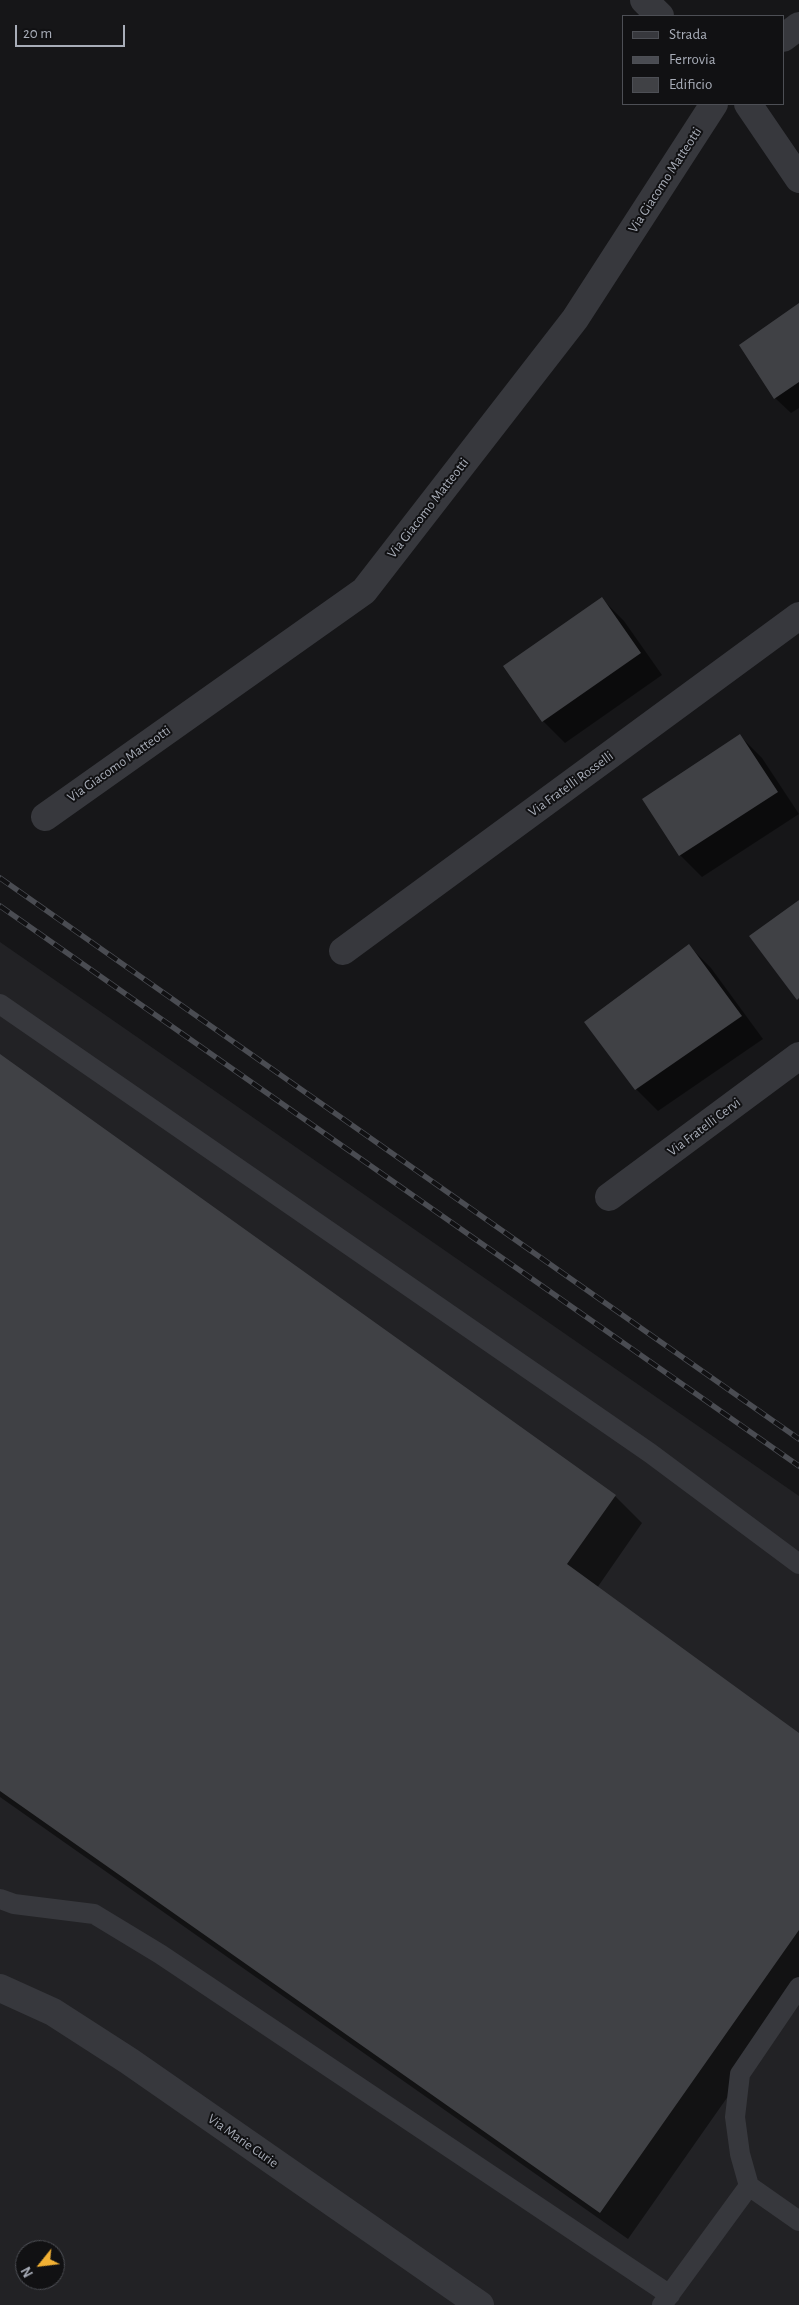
<!DOCTYPE html>
<html>
<head>
<meta charset="utf-8">
<style>
  body { margin:0 }
  #map { position:relative; width:799px; height:2305px; overflow:hidden; background:#161618; font-family:"Alegreya Sans",sans-serif }
  canvas { display:block }
  .legend { position:absolute; left:622px; top:15px; width:162px; height:90px; box-sizing:border-box; background:#111113; border:1px solid #4d4f55; margin:0; padding:6px 9px; list-style:none; font-size:15px; color:#a8adb8 }
  .legend li { display:flex; align-items:center; gap:10px; height:25px }
  .legend b { width:25px; border:1px solid #4d4f55 }
  .north { position:absolute; left:15px; top:2240px; width:50px; height:50px; box-sizing:border-box; background:#111113; border:1px solid #4d4f55; border-radius:50%; rotate:241deg; font-size:14px; font-weight:700; line-height:20px; text-align:center; color:#a8adb8 }
  .north::after { content:''; display:block; margin:auto; width:18px; height:22px; background:#f2b134; clip-path:polygon(50% 0,100% 100%,50% 72%,0 100%) }
  .scale { position:absolute; left:15px; top:25px; width:110px; height:22px; box-sizing:border-box; border:2px solid #a8adb8; border-top:0; padding-left:6px; font-size:15px; line-height:18px; white-space:nowrap; color:#a8adb8; -webkit-text-stroke:4px #111113; paint-order:stroke }
</style>
</head>
<body>
<div id="map">
<canvas width="799" height="2305"></canvas>
<ul class="legend">
<li><b style="height:6px;background:#37383d"></b>Strada</li>
<li><b style="height:6px;background:#4a4c52"></b>Ferrovia</li>
<li><b style="height:14px;background:#404145"></b>Edificio</li>
</ul>
<div class="north">N</div>
<div class="scale">20 m</div>
</div>
<script>
const g = document.querySelector('canvas').getContext('2d');
g.lineJoin = 'round';
function paint(path, color) {
  g.fillStyle = color;
  g.fill(path, 'evenodd');
}
function poly(rows) {
  const path = new Path2D();
  for (const r of rows) {
    path.moveTo(r[0], r[1]);
    for (let i = 2; i < r.length; i += 2) path.lineTo(r[i], r[i + 1]);
  }
  return path;
}
function strokePath(path, color, width, dash) {
  g.strokeStyle = color;
  g.lineWidth = width;
  g.lineCap = dash ? 'butt' : 'round';
  g.setLineDash(dash || []);
  g.stroke(path);
}
function write(font, color, halo, rows, align = 'center') {
  g.font = font + ' "Alegreya Sans",sans-serif';
  g.lineWidth = 4;
  g.setLineDash([]);
  g.textBaseline = 'middle';
  g.strokeStyle = halo;
  g.fillStyle = color;
  for (const [text, x, y, turn = 0] of rows) {
    g.save();
    g.translate(x, y);
    g.rotate((+turn || 0) * Math.PI / 180);
    g.textAlign = isNaN(turn) ? turn : align;
    if (halo) g.strokeText(text, 0, 0);
    g.fillText(text, 0, 0);
    g.restore();
  }
}
const built = poly([
  [0,942,799,1496,799,2305,0,2305],
  [25,2250,55,2250,55,2280,25,2280]
]);
const shadow = poly([
  [799,304,799,408,791,413,775,398],
  [602,599,624,621,662,675,565,743,543,721],
  [740,736,762,758,799,814,702,877,680,855],
  [689,946,711,968,763,1039,658,1111,636,1089],
  [0,1056,615,1496,642,1523,597,1588,799,1735,799,1995,628,2239,0,1797]
]);
const building = poly([
  [799,303,799,382,774,399,739,345],
  [602,597,641,653,542,722,503,666],
  [740,734,778,792,679,856,642,799],
  [799,900,799,998,797,1000,749,936],
  [689,944,742,1016,635,1090,584,1022],
  [0,1054,616,1495,567,1564,799,1733,799,1930,600,2213,0,1791]
]);
const lane = poly([
  [0,1004,650,1453,799,1564],
  [0,1899,14,1904,94,1914,160,1954,670,2295],
  [749,2186,799,2221],
  [662,2305,749,2186,740,2154,735,2117,740,2074,799,1987]
]);
const street = poly([
  [644,0,660,16],
  [783,38,799,26],
  [748,104,799,179],
  [45,817,364,591,575,319,714,104],
  [343,951,799,616],
  [609,1197,799,1056],
  [0,1988,53,2012,129,2061,480,2305]
]);
const rail = poly([
  [0,878,799,1439],
  [0,906,799,1466]
]);
const streetNames = [
  ["Via Giacomo Matteotti",665,180,-57],
  ["Via Giacomo Matteotti",428,508,-52],
  ["Via Giacomo Matteotti",119,764,-35],
  ["Via Fratelli Rosselli",571,784,-36],
  ["Via Fratelli Cervi",704,1127,-37],
  ["Via Marie Curie",243,2141,35]
];
paint(built, '#222225');
paint(shadow, '#0007');
paint(building, '#404145');
strokePath(lane, '#37383d', 20);
strokePath(street, '#37383d', 28);
strokePath(rail, '#4a4c52', 5.5);
strokePath(rail, '#111113', 4, [11]);
write('14px', '#a8adb8', '#111113', streetNames);
</script>
</body>
</html>
